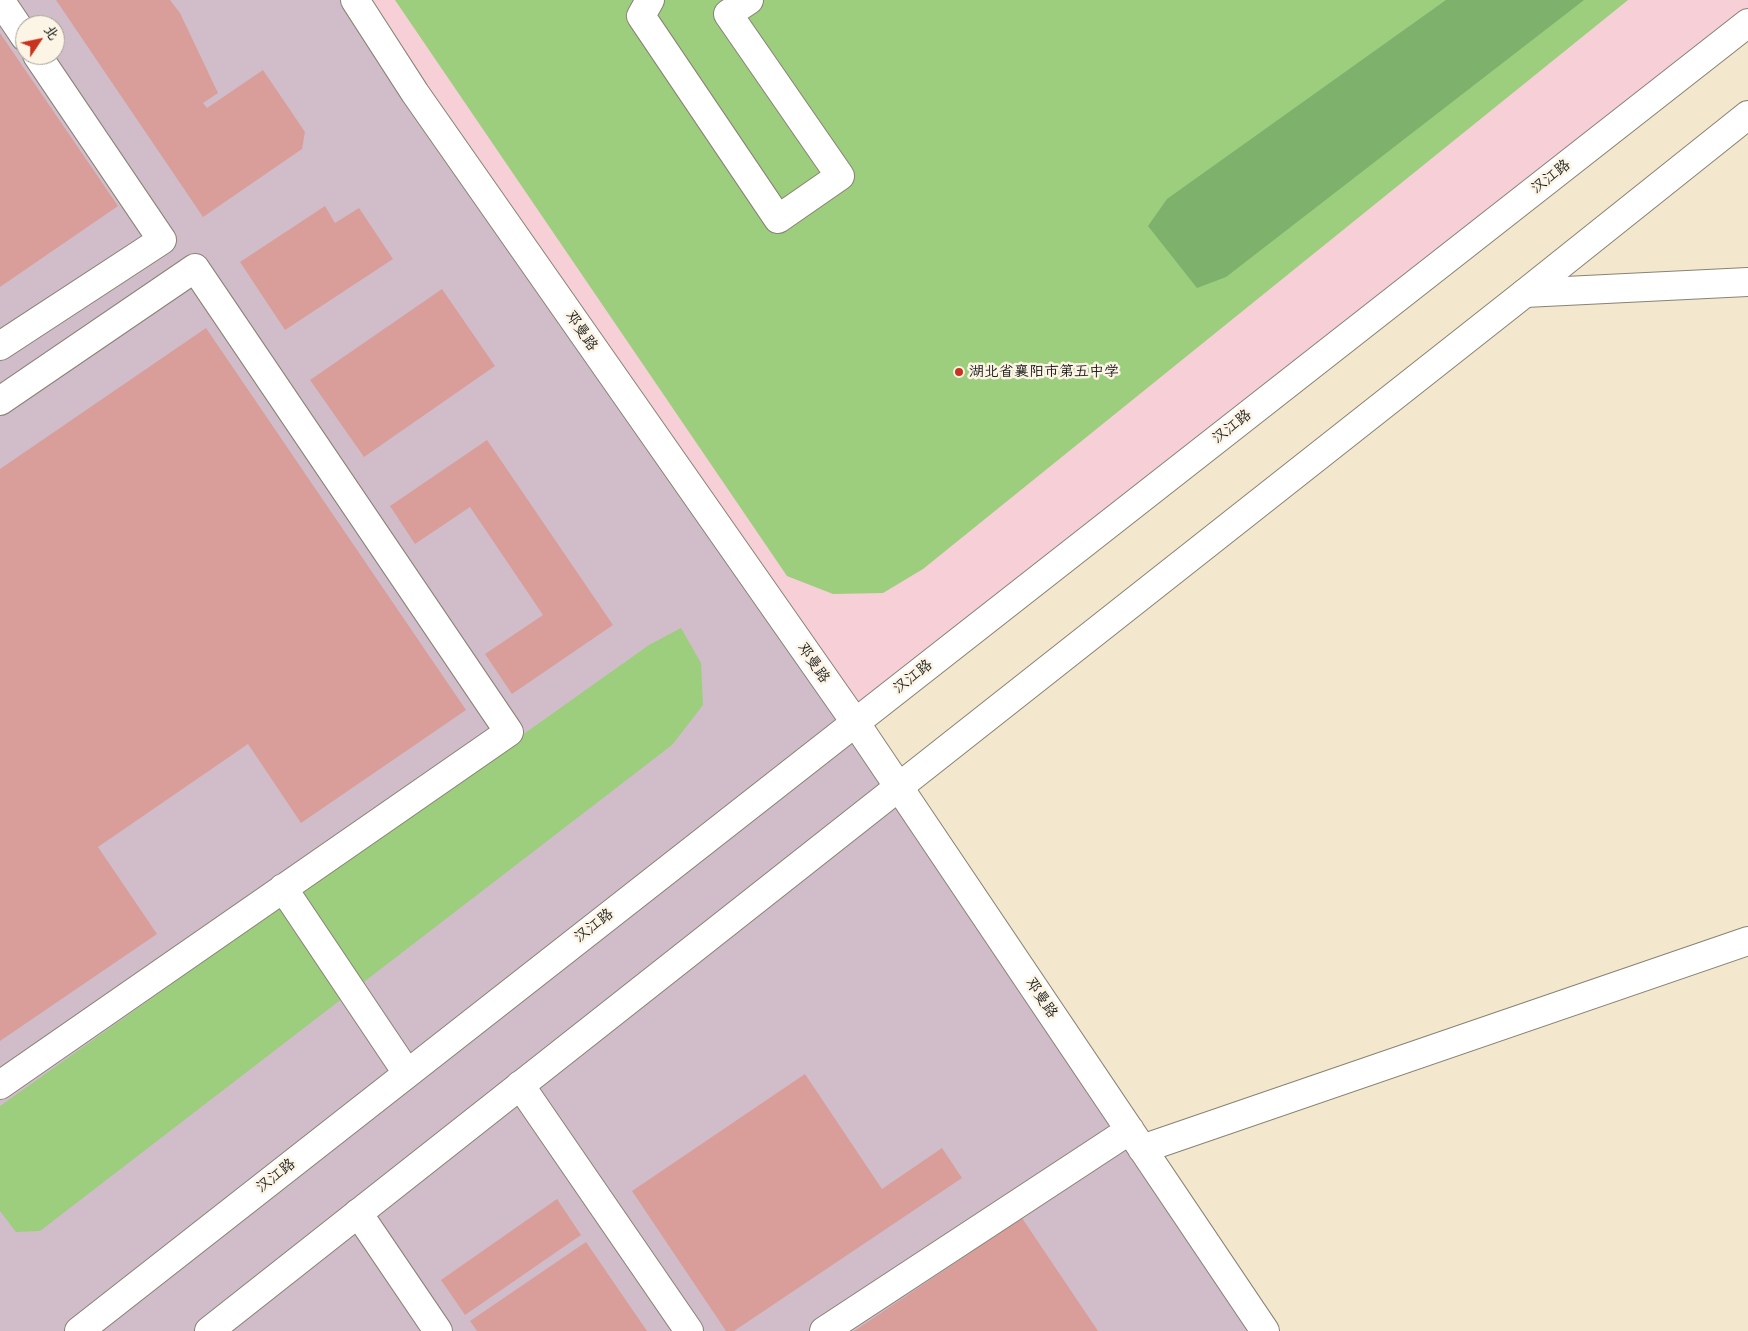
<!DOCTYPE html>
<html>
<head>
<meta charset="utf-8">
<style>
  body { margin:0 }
  #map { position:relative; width:1748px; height:1331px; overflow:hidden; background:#f3e8cd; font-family:"Shantell Sans","LXGW WenKai TC",sans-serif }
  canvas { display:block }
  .north { position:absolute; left:15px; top:15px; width:50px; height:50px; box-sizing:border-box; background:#fcf5e5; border:1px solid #a29e95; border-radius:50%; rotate:56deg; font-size:14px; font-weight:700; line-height:20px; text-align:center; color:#1c1c1c }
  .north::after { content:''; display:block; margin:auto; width:18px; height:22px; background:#c8321e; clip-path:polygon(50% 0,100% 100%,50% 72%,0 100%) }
</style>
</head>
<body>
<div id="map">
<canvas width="1748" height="1331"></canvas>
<div class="north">北</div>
</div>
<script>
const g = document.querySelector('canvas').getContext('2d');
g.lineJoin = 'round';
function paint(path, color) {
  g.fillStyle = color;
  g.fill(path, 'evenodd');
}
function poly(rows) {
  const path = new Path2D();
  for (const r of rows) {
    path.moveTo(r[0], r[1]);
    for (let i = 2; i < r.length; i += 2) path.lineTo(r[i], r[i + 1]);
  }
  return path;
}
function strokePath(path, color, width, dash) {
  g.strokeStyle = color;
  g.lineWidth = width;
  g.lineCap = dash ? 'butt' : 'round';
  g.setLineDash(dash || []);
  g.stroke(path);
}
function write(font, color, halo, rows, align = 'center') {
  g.font = font + ' "Shantell Sans","LXGW WenKai TC",sans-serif';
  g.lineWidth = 5;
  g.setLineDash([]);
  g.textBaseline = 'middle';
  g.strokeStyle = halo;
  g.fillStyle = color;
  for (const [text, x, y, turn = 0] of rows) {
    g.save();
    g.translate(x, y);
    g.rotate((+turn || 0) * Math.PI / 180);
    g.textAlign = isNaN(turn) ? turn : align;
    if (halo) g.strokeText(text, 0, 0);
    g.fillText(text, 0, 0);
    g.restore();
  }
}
const built = poly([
  [361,0,1748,0,1748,22,855,722]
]);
const industrial = poly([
  [0,0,370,0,1265,1331,0,1331],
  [25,25,55,25,55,55,25,55]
]);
const green = poly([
  [395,0,1628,0,923,569,883,593,833,594,787,576],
  [681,628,701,663,703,705,672,745,40,1231,16,1232,0,1211,0,1106,649,645]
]);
const forest = poly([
  [1446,0,1584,0,1226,277,1197,288,1148,226,1167,199]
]);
const building = poly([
  [56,0,170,0,180,13,218,93,203,103,207,108,263,70,305,132,302,149,203,217],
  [0,33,118,206,0,287],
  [325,206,335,223,359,208,393,259,285,330,240,262],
  [442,289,495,366,364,457,310,380],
  [206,328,466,710,301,823,248,744,98,847,157,934,0,1041,0,469],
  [487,440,613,625,512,694,485,654,543,615,470,507,415,544,390,506],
  [805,1074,882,1189,942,1148,962,1178,734,1331,726,1331,632,1191],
  [557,1199,581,1235,465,1315,441,1280],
  [1022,1218,1098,1331,854,1331],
  [586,1242,647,1331,477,1331,470,1321]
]);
const minor = poly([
  [0,0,25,37],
  [355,0,415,93,855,722,1265,1331],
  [650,0,641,16,778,219,840,176,728,14,749,0],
  [1525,293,1748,282],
  [0,346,162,240,37,55],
  [0,401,195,268,509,732,0,1085],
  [283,888,407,1073],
  [520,1085,689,1331],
  [1142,1149,1748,941],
  [358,1213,438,1331],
  [824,1331,1130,1130]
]);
const major = poly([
  [79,1331,1748,23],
  [209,1331,1525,293,1748,115]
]);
const markers = [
  [959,372,5,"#c8321e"]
];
const streetNames = [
  ["汉江路",1551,177,-38],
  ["邓曼路",581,331,55],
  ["汉江路",1232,427,-38],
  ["邓曼路",813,663,55],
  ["汉江路",913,677,-38],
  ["汉江路",594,926,-38],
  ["邓曼路",1041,998,56],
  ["汉江路",276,1176,-38]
];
const poiNames = [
  ["湖北省襄阳市第五中学",969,372]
];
paint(built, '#f6cfd7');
paint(industrial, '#d1bdc9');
paint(green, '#9cce7d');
paint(forest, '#7db16c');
paint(building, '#d99e9a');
strokePath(minor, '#888274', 30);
strokePath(major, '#888274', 30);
strokePath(minor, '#fff', 28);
strokePath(major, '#fff', 28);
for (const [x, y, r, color] of markers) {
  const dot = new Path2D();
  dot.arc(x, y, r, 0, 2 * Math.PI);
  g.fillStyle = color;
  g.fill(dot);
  strokePath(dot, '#fcf5e5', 2);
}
write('15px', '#1c1c1c', '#fcf5e5', streetNames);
write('15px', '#1c1c1c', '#fcf5e5', poiNames, 'left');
</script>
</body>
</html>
